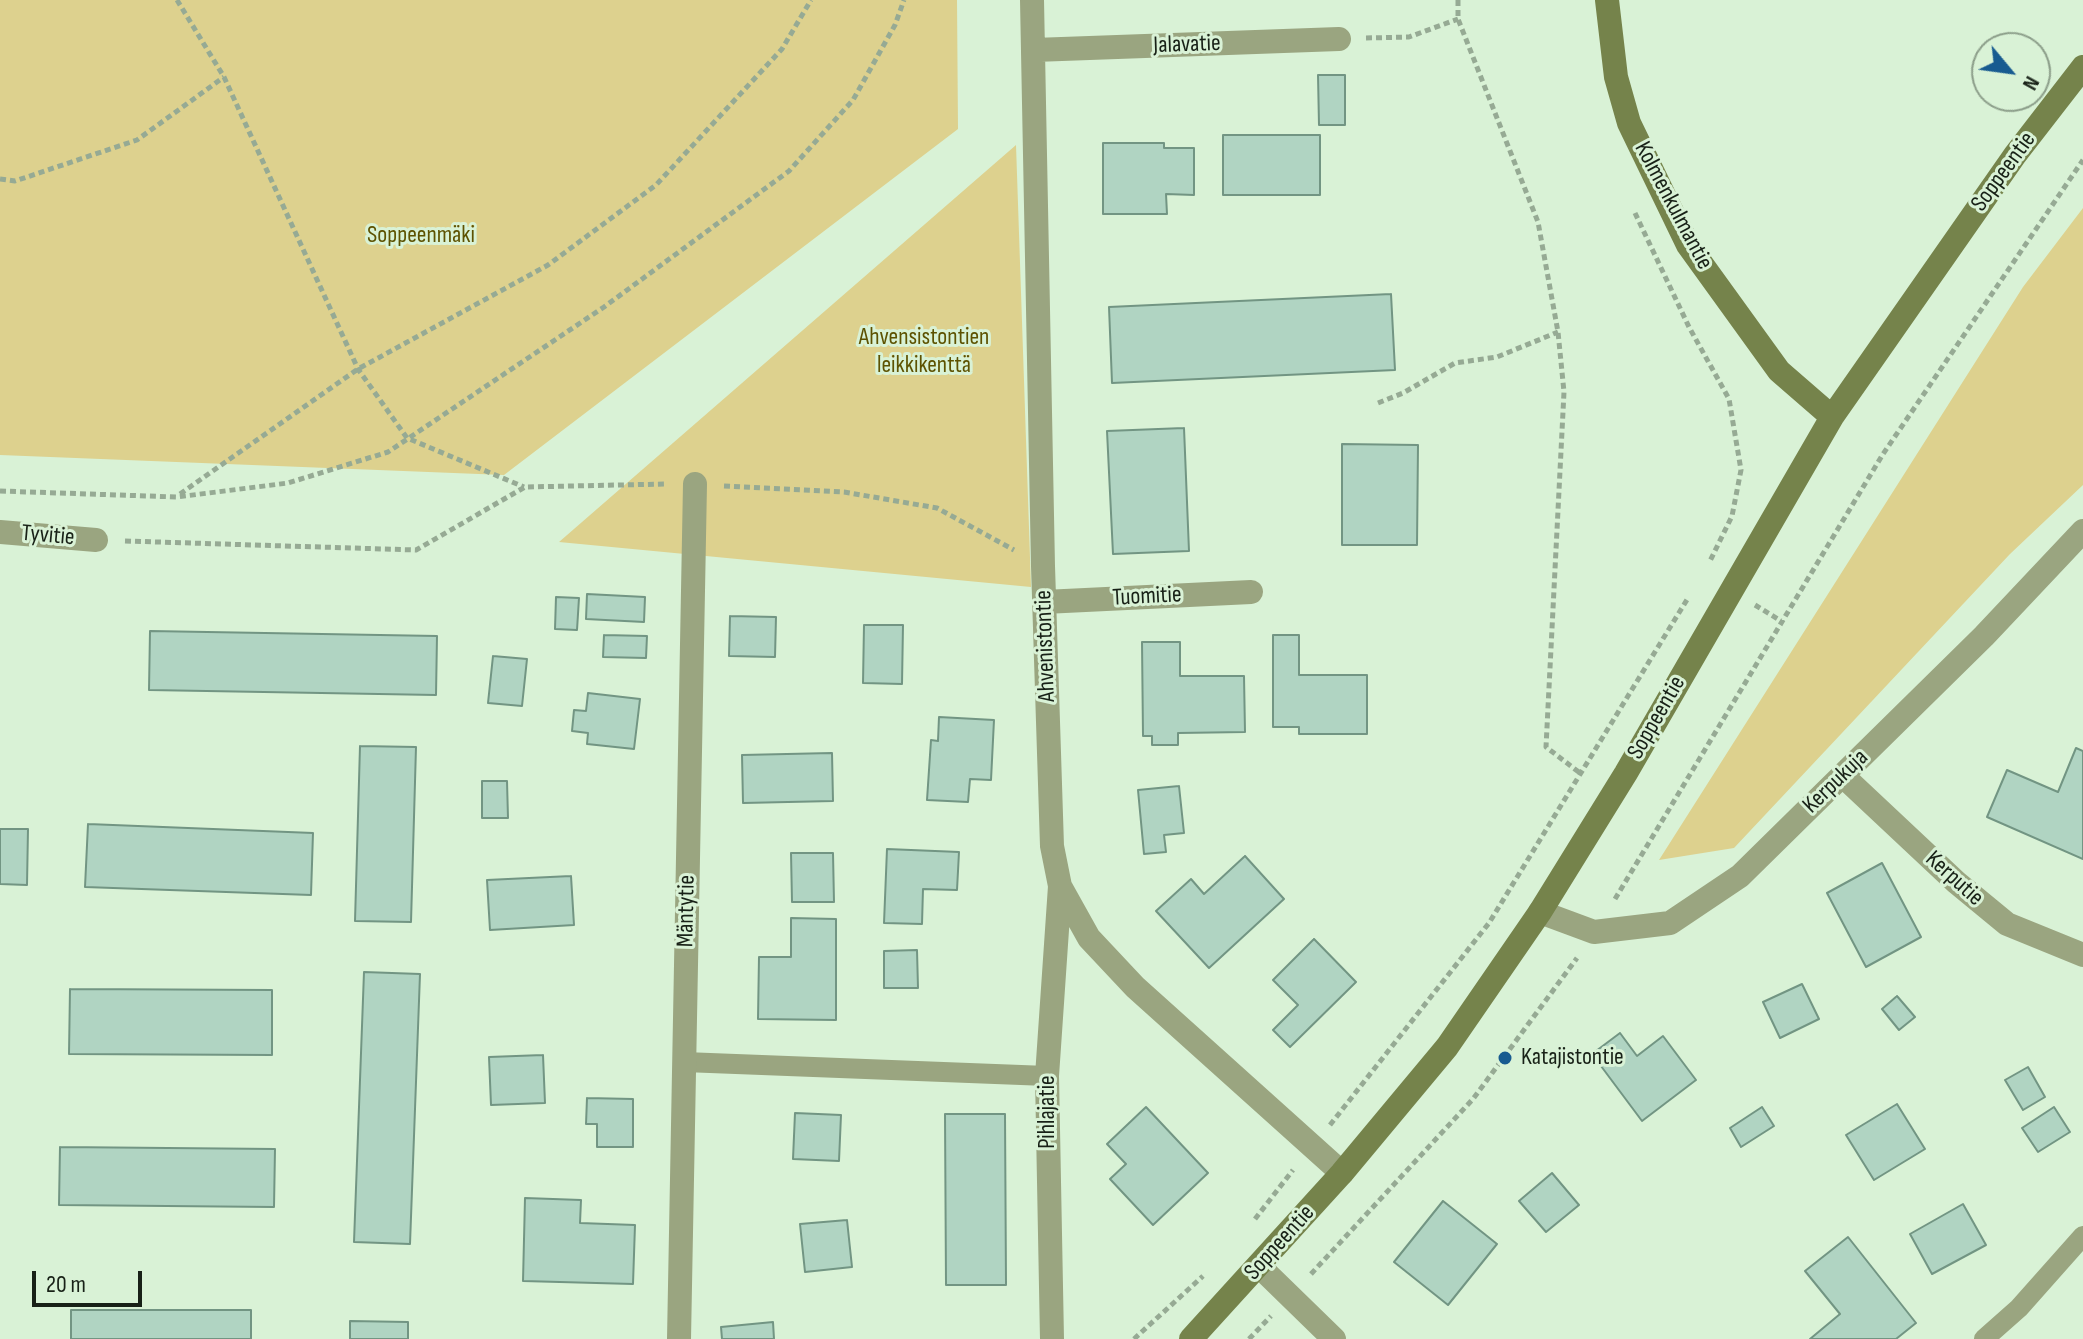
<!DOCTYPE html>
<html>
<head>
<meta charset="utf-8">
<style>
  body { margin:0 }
  #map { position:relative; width:2083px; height:1339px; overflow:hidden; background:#d9f2d6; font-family:"Sofia Sans Condensed",sans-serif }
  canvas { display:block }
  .north { position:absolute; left:1971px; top:32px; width:80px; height:80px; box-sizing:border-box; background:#d9f2d6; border:2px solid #8c9e8a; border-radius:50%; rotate:119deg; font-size:22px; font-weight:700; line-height:32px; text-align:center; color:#182117 }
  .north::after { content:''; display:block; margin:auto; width:28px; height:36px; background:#185b90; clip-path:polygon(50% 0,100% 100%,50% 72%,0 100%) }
  .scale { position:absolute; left:32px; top:1271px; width:110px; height:36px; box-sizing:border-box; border:4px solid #182117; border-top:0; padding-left:10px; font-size:24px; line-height:28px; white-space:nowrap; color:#182117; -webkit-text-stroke:6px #d9f2d6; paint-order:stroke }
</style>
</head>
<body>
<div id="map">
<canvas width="2083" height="1339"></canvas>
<div class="north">N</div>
<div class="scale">20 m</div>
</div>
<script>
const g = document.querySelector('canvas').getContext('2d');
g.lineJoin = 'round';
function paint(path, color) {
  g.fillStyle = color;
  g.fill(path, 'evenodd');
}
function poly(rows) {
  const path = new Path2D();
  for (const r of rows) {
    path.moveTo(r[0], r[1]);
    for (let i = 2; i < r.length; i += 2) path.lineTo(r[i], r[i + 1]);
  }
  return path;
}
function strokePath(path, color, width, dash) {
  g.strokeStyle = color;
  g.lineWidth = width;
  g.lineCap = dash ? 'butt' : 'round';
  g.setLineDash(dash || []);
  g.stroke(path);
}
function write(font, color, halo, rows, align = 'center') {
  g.font = font + ' "Sofia Sans Condensed",sans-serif';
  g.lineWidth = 6;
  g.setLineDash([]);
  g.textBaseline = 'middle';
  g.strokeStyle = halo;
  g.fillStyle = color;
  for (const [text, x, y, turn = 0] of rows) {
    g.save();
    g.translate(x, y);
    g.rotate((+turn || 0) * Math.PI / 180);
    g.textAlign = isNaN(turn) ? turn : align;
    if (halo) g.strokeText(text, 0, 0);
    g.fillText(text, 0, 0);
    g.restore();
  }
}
const green = poly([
  [0,0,957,0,958,129,504,475,0,455],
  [1016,145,1031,587,559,542],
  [2083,208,2083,485,2010,554,1734,848,1659,860,2023,287]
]);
const building = poly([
  [1318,75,1345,75,1345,125,1319,125,1318,75],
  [1223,135,1320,135,1320,195,1223,195,1223,135],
  [1103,143,1164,143,1164,148,1194,148,1194,195,1166,194,1167,214,1103,214,1103,143],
  [1391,294,1395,370,1112,383,1109,307,1391,294],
  [1184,428,1189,551,1113,554,1107,431,1184,428],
  [1342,444,1418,445,1417,545,1342,545,1342,444],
  [587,594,645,597,644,622,586,619,587,594],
  [556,597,579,598,577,630,555,629,556,597],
  [730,616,776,617,775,657,729,656,730,616],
  [864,625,903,625,902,684,863,683,864,625],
  [150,631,437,636,436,695,149,690,150,631],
  [604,635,647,636,646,658,603,657,604,635],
  [1273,635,1299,635,1299,675,1367,675,1367,734,1299,734,1299,727,1273,727,1273,635],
  [1142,642,1180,642,1180,676,1244,676,1245,732,1178,733,1178,745,1152,745,1152,736,1143,736,1142,642],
  [493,656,527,659,522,706,488,703,493,656],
  [588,693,640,699,634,749,587,744,588,733,572,731,574,710,586,711,588,693],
  [939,717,994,720,991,780,970,779,968,802,927,800,931,740,938,741,939,717],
  [360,746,416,747,411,922,355,921,360,746],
  [2076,748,2083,751,2083,859,1987,817,2007,770,2058,792,2076,748],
  [832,753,833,801,743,803,742,755,832,753],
  [482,781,507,781,508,818,482,818,482,781],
  [1179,786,1184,833,1164,835,1166,852,1144,854,1138,790,1179,786],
  [88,824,313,833,311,895,85,887,88,824],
  [0,829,28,829,27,885,0,884,0,829],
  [887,849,959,852,957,890,923,889,922,924,884,923,887,849],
  [791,853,833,853,834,902,792,902,791,853],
  [1245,856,1284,899,1209,968,1156,911,1191,879,1204,894,1245,856],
  [1882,863,1921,937,1866,967,1827,893,1882,863],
  [571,876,574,925,490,930,487,880,571,876],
  [791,918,836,919,836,1020,758,1019,759,957,791,957,791,918],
  [1314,939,1356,982,1290,1047,1273,1030,1298,1005,1273,980,1314,939],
  [917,950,918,988,884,988,884,951,917,950],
  [364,972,420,974,410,1244,354,1242,364,972],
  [1802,984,1819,1019,1780,1038,1763,1002,1802,984],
  [70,989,272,990,272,1055,69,1054,70,989],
  [1897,996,1915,1017,1899,1030,1882,1009,1897,996],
  [1620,1033,1637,1056,1663,1036,1696,1080,1642,1121,1592,1054,1620,1033],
  [543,1055,545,1103,491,1105,489,1057,543,1055],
  [2028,1067,2045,1097,2023,1110,2005,1080,2028,1067],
  [587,1098,633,1099,633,1147,597,1147,597,1124,586,1124,587,1098],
  [1897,1104,1925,1149,1874,1180,1846,1135,1897,1104],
  [1146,1107,1208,1173,1153,1225,1110,1179,1126,1164,1107,1144,1146,1107],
  [1762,1107,1774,1126,1741,1147,1730,1128,1762,1107],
  [2054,1107,2070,1132,2038,1152,2022,1128,2054,1107],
  [795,1113,841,1115,839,1161,793,1159,795,1113],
  [945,1114,1005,1114,1006,1285,946,1285,945,1114],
  [60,1147,275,1149,274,1207,59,1205,60,1147],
  [1552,1173,1579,1205,1546,1232,1519,1201,1552,1173],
  [525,1198,581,1200,580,1223,635,1225,633,1284,523,1281,525,1198],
  [1443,1201,1497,1244,1448,1305,1394,1262,1443,1201],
  [1963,1204,1986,1245,1932,1274,1910,1234,1963,1204],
  [847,1220,852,1267,805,1272,800,1224,847,1220],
  [1848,1237,1916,1323,1896,1339,1810,1339,1840,1314,1805,1271,1848,1237],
  [71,1310,251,1310,251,1339,71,1339,71,1310],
  [350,1321,408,1322,408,1339,350,1339,350,1321],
  [773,1322,774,1339,722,1339,721,1327,773,1322]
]);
const path = poly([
  [177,0,224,77,358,369,407,438,524,487],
  [1458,0,1458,19,1538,222,1558,332,1564,392,1546,747,1580,773],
  [1366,38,1409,37,1458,19],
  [0,179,15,181,137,140,224,77],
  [1635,213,1689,327,1729,399,1741,470,1732,516,1710,561],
  [1378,403,1403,393,1455,363,1497,357,1558,332],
  [724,486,844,492,937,508,1014,550],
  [0,491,177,497,288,483,388,452,604,307,789,171,853,100,895,25,904,0],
  [180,494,358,369,548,265,656,185,782,49,811,0],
  [125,541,416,550,525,487,666,484],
  [1755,605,1781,621],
  [1615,899,1883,454,2083,160],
  [1330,1125,1489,923,1688,598],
  [1255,1219,1293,1170],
  [1311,1274,1473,1099,1577,958],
  [1134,1339,1203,1276],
  [1249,1339,1271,1316]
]);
const lane = poly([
  [684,1062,1047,1076],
  [1984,1339,2019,1308,2083,1236]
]);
const street = poly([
  [1032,0,1043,566,1052,846,1060,886,1089,938,1135,987,1342,1173],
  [1034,50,1339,39],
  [0,532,96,540],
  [1044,602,1251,592],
  [1843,776,1956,882,2007,924,2083,955],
  [1540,912,1594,932,1670,923,1740,876,1984,636,2083,531],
  [1259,1266,1334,1339],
  [679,1339,695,484],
  [1052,1339,1047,1076,1060,886]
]);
const secondary = poly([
  [1607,0,1616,77,1629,123,1688,245,1779,371,1832,417],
  [1191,1339,1342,1173,1447,1047,1540,912,1626,773,1832,417,2015,155,2083,67]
]);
const markers = [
  [1505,1058,8,"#185b90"]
];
const streetNames = [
  ["Jalavatie",1187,45,-2],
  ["Soppeentie",2004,172,-54],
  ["Kolmenkulmantie",1673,206,62],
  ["Tyvitie",48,536,5],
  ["Tuomitie",1147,597,-3],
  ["Ahvenistontie",1046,646,-92],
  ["Soppeentie",1657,718,-60],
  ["Kerpukuja",1836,782,-44],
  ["Kerputie",1954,879,42],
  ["Mäntytie",687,911,-89],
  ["Pihlajatie",1048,1112,-90],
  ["Soppeentie",1280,1243,-48]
];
const parkNames = [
  ["Soppeenmäki",421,236],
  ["Ahvensistontien",924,338],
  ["leikkikenttä",924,366]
];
const poiNames = [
  ["Katajistontie",1521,1058]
];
paint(green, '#ddd18e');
paint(building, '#b0d4c2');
strokePath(building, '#729583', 2);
strokePath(path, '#96aa94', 5, [6, 4]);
strokePath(lane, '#9aa580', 20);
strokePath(street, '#9aa580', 24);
strokePath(secondary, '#75834b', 24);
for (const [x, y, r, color] of markers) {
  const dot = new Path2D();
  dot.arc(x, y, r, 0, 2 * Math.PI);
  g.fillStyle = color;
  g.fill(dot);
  strokePath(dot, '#d9f2d6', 3);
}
write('24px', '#182117', '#d9f2d6', streetNames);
write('24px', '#5d5201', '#d9f2d6', parkNames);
write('24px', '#182117', '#d9f2d6', poiNames, 'left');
</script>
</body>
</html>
